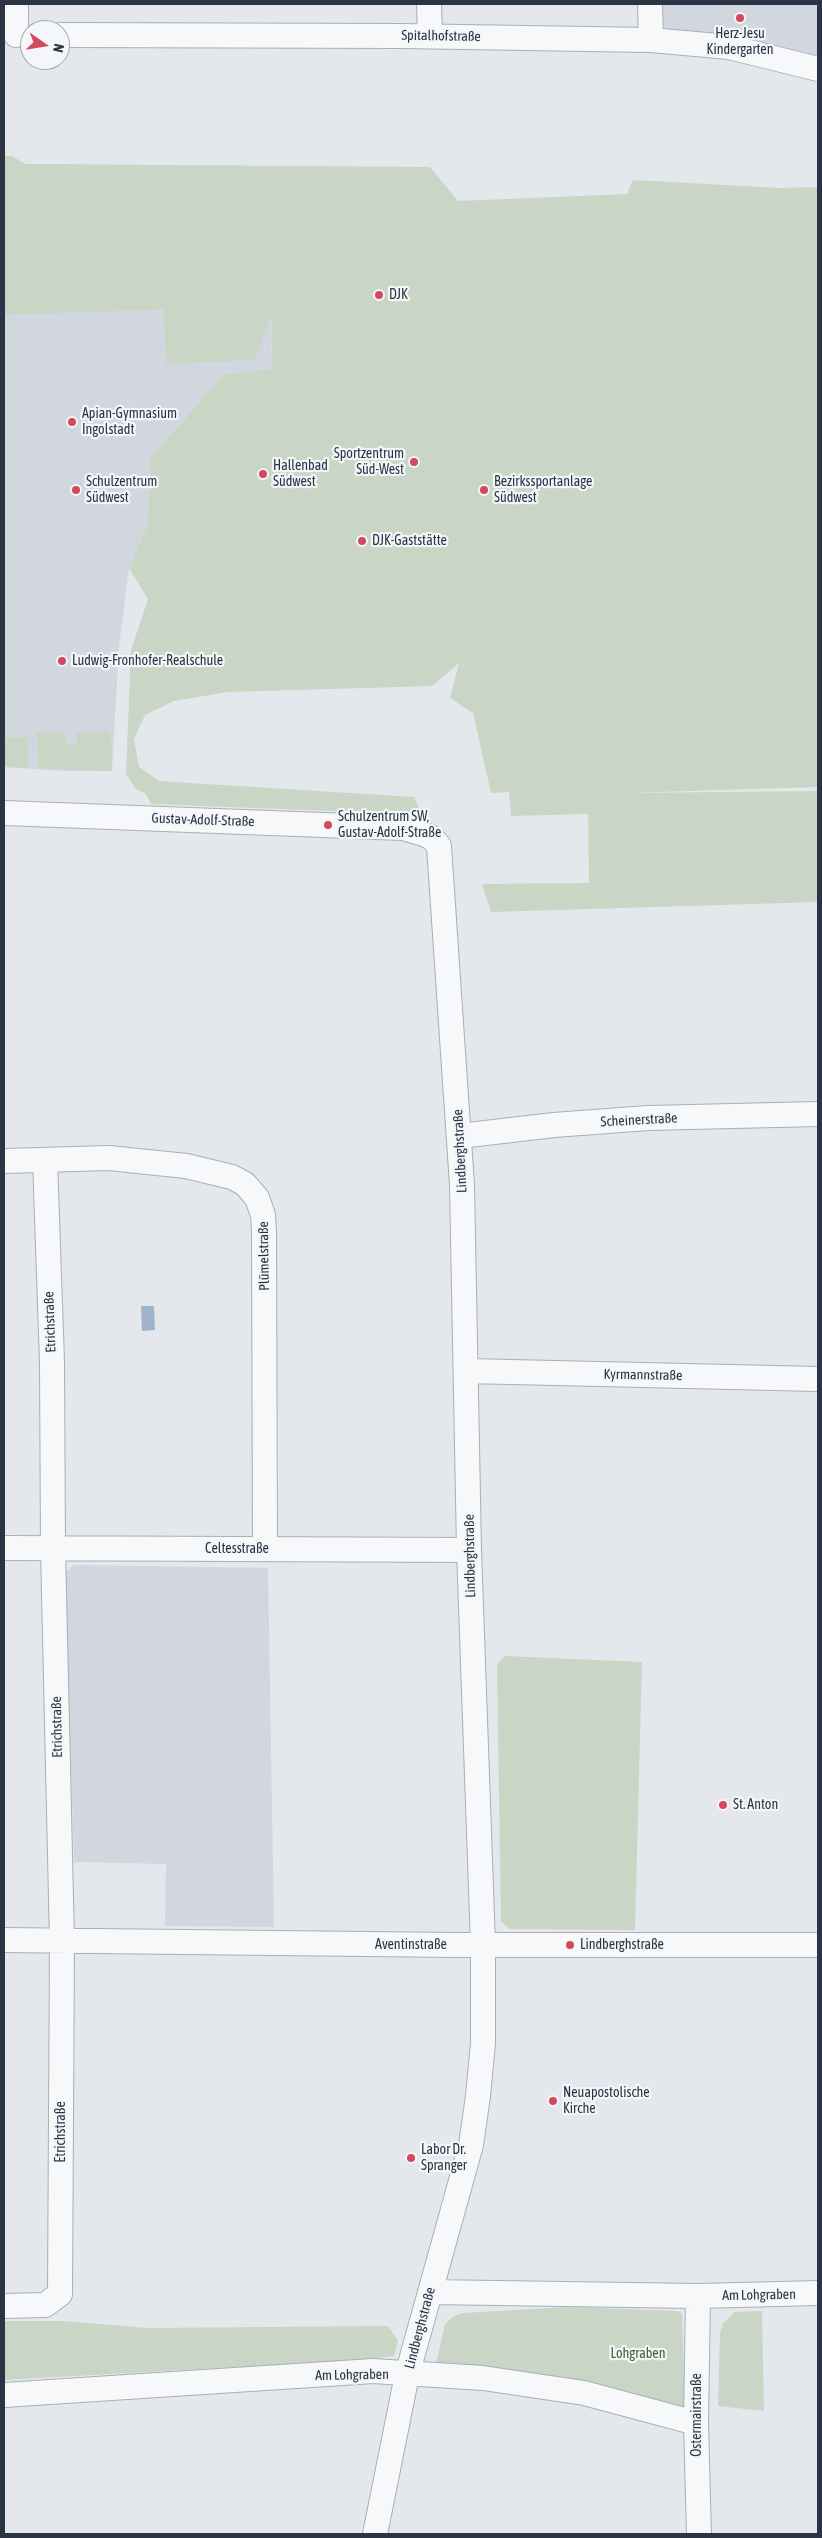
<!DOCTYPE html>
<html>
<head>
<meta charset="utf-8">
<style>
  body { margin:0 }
  #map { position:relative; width:822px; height:2538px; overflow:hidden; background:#e4e7ec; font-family:"Asap Condensed",sans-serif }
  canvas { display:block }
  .frame { position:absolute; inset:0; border:5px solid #2b3445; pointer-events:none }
  .north { position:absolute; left:20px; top:20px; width:50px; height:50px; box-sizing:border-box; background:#f4f6f9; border:1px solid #a4a8b1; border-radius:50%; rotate:103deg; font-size:14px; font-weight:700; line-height:20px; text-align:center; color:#2b3445 }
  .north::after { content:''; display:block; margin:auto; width:18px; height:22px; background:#d1495b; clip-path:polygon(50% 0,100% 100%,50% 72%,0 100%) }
</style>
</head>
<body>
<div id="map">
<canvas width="822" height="2538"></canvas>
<div class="frame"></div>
<div class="north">N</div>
</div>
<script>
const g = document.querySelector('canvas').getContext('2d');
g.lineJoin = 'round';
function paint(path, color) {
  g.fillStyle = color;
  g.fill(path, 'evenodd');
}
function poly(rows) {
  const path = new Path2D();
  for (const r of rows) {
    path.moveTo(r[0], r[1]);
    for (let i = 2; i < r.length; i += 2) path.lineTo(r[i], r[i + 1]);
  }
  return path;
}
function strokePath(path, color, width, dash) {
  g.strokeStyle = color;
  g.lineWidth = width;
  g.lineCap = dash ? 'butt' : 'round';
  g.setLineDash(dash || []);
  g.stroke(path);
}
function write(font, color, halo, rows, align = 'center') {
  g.font = font + ' "Asap Condensed",sans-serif';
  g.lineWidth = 4.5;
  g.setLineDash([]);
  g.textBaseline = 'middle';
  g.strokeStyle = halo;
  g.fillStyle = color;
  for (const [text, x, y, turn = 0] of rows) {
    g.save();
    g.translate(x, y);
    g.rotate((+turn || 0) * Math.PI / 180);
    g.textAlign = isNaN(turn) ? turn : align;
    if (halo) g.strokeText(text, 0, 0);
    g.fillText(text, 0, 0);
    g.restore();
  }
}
const built = poly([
  [661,4,818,4,818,57,731,37,662,32],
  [4,156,11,156,26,164,265,166,272,369,224,374,150,458,148,523,129,568,119,646,112,771,66,771,4,767],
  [74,1565,268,1568,274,1927,165,1926,166,1864,74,1862,65,1573]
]);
const green = poly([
  [4,156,11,156,26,164,430,167,458,201,627,194,633,180,780,188,818,187,818,787,627,793,818,791,818,902,491,912,482,884,589,883,588,814,511,816,509,792,491,793,473,713,450,698,459,663,432,686,228,692,174,701,145,715,134,739,139,767,159,781,414,797,420,810,413,819,383,813,151,804,146,794,136,789,126,774,131,650,148,599,129,568,148,523,150,458,224,374,272,369,271,318,254,360,166,364,164,309,4,315],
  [106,731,110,732,111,737,112,771,38,769,37,733,65,732,66,745,77,744,77,732],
  [27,737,28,768,4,767,4,738],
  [505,1656,642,1662,635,1930,510,1929,501,1921,497,1664],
  [569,2307,678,2311,682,2314,685,2408,436,2364,445,2324,454,2316,463,2313],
  [762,2311,764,2411,718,2406,720,2334,723,2323,735,2312],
  [4,2321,62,2321,147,2328,388,2326,398,2341,394,2356,362,2360,4,2380]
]);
const water = poly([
  [141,1306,154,1306,155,1330,142,1331]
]);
const minor = poly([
  [429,4,430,36],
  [650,4,651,40],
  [16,35,16,4],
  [60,35,401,36,651,40,729,47,818,69],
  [4,813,403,828,424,834,432,838,439,846,462,1185,469,1550,483,1945,483,2043,478,2096,471,2145,407,2375,375,2534],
  [460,1136,554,1125,648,1118,818,1114],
  [4,1161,109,1158,186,1166,232,1177,245,1184,257,1198,263,1215,264,1233,265,1549],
  [467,1371,818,1379],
  [4,1548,469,1550],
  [4,1940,456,1945,818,1945],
  [430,2292,698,2296,818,2293],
  [698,2296,696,2423,699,2534],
  [4,2306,45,2305,60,2294,62,1942,53,1549,52,1362,45,1160],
  [4,2395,373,2371,483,2378,584,2393,696,2423]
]);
const markers = [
  [740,18,5,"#d1495b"],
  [379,295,5,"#d1495b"],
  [72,422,5,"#d1495b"],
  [414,462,5,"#d1495b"],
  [263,474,5,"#d1495b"],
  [76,490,5,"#d1495b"],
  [484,490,5,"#d1495b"],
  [362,541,5,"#d1495b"],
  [62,661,5,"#d1495b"],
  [328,825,5,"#d1495b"],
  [723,1805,5,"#d1495b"],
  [570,1945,5,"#d1495b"],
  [553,2101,5,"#d1495b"],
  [411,2158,5,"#d1495b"]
];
const poiNames = [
  ["Herz-Jesu",740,34,"center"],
  ["Kindergarten",740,50,"center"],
  ["DJK",389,295],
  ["Apian-Gymnasium",82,414],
  ["Ingolstadt",82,430],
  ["Sportzentrum",404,454,"right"],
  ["Süd-West",404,470,"right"],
  ["Hallenbad",273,466],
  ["Südwest",273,482],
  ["Schulzentrum",86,482],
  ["Südwest",86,498],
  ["Bezirkssportanlage",494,482],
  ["Südwest",494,498],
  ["DJK-Gaststätte",372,541],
  ["Ludwig-Fronhofer-Realschule",72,661],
  ["Schulzentrum SW,",338,817],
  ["Gustav-Adolf-Straße",338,833],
  ["St. Anton",733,1805],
  ["Lindberghstraße",580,1945],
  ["Neuapostolische",563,2093],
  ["Kirche",563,2109],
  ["Labor Dr.",421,2150],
  ["Spranger",421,2166]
];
const streetNames = [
  ["Spitalhofstraße",441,36,1],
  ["Gustav-Adolf-Straße",203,820,2],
  ["Scheinerstraße",639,1120,-3],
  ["Lindberghstraße",460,1151,-93],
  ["Plümelstraße",264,1256,-91],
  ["Etrichstraße",50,1322,-92],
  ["Kyrmannstraße",643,1375,1],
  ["Celtesstraße",237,1549],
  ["Lindberghstraße",470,1556,-91],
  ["Etrichstraße",57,1727,-91],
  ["Aventinstraße",411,1945],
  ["Etrichstraße",61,2132,-90],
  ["Am Lohgraben",759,2295,-1],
  ["Lindberghstraße",420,2328,-75],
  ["Am Lohgraben",352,2375,-1],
  ["Ostermairstraße",697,2415,-90]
];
const parkNames = [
  ["Lohgraben",638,2354]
];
paint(built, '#d2d6de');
paint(green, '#c9d6c5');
paint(water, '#9fb4cc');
strokePath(minor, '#a9aeb7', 26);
strokePath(minor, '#f7f8fa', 24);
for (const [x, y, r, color] of markers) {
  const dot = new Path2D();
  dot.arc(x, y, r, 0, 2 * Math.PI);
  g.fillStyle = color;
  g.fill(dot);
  strokePath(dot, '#f4f6f9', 2);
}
write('14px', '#2b3445', '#f4f6f9', poiNames, 'left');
write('14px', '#2b3445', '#f4f6f9', streetNames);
write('14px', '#3f6138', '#f4f6f9', parkNames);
</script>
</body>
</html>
